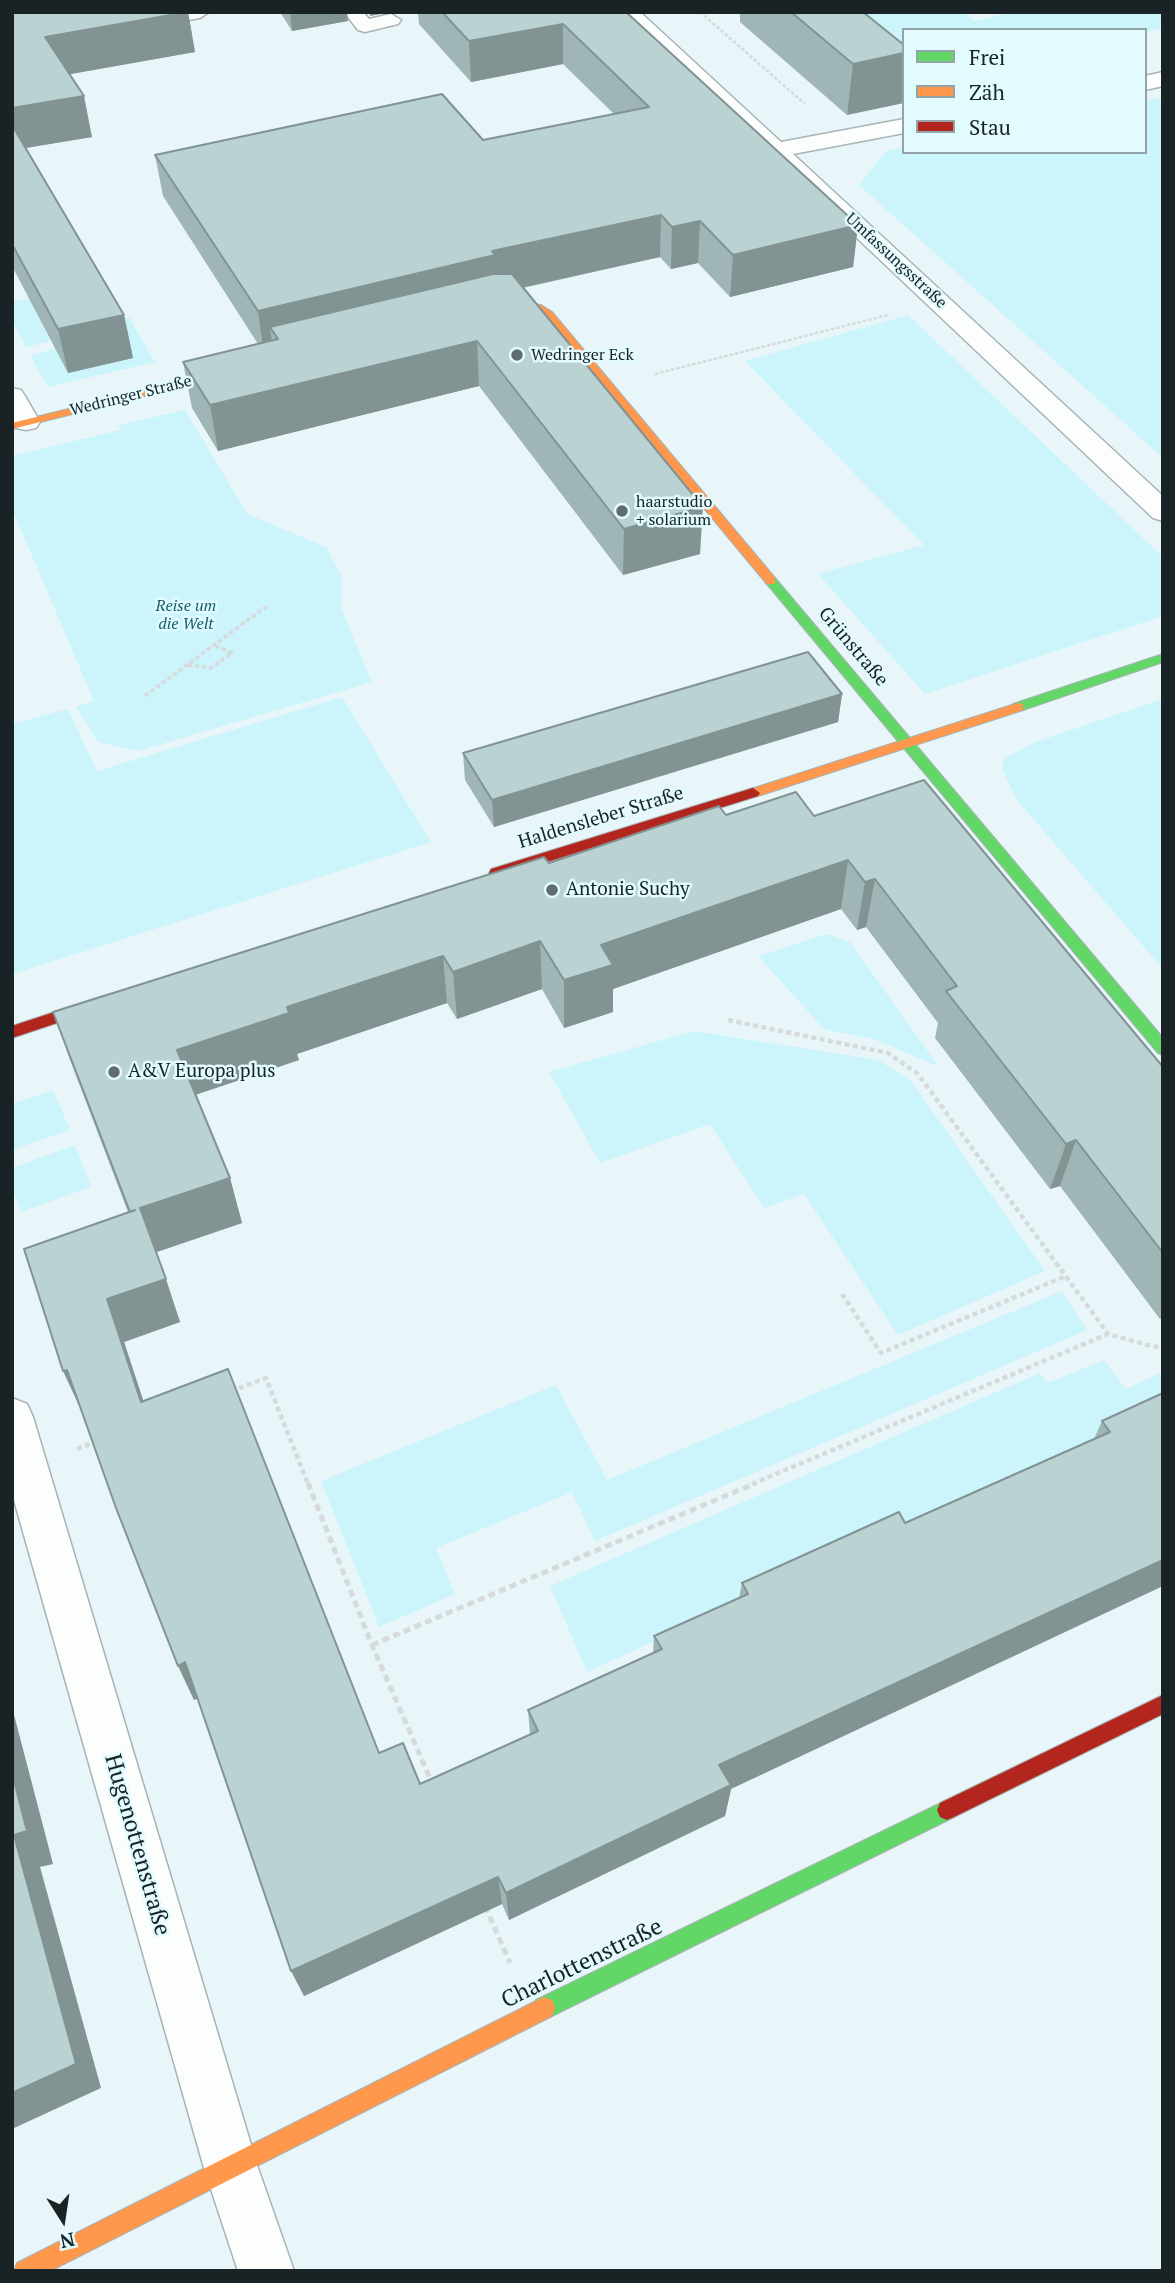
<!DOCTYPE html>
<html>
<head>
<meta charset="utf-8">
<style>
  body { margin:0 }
  #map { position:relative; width:1175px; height:2283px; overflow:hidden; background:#e8f6f9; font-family:"PT Serif",serif }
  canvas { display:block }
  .frame { position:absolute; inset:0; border:14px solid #192224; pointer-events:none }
  .legend { position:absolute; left:902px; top:28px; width:245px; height:126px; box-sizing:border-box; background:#e2fbff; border:2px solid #92a4a7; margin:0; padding:9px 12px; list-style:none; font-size:21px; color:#192224 }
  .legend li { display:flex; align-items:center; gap:14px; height:35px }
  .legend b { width:35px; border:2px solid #92a4a7 }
  .north { position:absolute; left:28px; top:2185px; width:70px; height:70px; -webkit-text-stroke:5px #e2fbff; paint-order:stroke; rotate:168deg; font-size:19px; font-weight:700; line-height:28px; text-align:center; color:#192224 }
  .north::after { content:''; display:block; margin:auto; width:24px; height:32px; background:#192224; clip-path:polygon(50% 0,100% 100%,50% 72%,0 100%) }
</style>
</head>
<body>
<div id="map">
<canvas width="1175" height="2283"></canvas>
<div class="frame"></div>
<ul class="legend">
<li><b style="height:9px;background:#63d668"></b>Frei</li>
<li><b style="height:9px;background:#ff974d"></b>Zäh</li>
<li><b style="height:9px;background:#b3261e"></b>Stau</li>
</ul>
<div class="north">N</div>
</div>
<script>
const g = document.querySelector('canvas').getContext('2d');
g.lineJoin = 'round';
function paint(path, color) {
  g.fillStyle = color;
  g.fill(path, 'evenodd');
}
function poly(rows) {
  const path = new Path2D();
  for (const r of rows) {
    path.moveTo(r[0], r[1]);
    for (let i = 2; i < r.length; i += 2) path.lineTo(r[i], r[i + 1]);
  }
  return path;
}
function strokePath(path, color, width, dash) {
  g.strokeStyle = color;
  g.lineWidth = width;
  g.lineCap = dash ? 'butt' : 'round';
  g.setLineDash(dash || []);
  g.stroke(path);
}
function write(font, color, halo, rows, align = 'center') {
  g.font = font + ' "PT Serif",serif';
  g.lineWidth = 5;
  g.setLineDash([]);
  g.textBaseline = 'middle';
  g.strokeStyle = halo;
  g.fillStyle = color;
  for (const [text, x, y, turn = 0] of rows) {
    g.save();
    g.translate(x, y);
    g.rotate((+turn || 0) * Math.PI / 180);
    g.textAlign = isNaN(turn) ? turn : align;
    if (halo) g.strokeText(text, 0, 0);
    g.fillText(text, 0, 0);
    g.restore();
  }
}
const green = poly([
  [799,12,964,12,974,21,1017,12,1163,12,1163,29,1145,32,1145,30,904,30,904,101],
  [1163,98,1163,458,859,185,886,151,904,148,904,152,1145,152,1145,101],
  [29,298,51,341,26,347,12,320,12,302],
  [908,315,1163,557,1163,616,925,694,818,574,924,545,745,361],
  [129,317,155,362,48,387,30,355,55,349,112,321],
  [185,410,247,514,326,547,342,577,341,608,372,682,138,751,98,742,76,707,94,701,12,509,12,456,120,430,119,425],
  [342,697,431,842,12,974,12,724,68,709,97,771],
  [1163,699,1163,969,1017,800,1002,769,1005,758,1033,743],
  [827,934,850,942,939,1067,877,1040,824,1029,758,956],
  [694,1031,878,1060,911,1081,1045,1271,898,1335,804,1194,764,1208,710,1124,600,1163,549,1072],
  [53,1090,70,1130,12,1150,12,1104],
  [75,1145,91,1187,21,1212,12,1187,12,1168],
  [1062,1291,1087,1330,595,1541,572,1492,436,1548,455,1594,379,1627,321,1481,556,1385,607,1480],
  [1104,1360,1126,1389,1163,1372,1163,1408,587,1672,550,1586,1040,1373,1048,1383]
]);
const pathFar3 = poly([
  [700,12,805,104],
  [655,374,888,315]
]);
const pathFar2 = poly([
  [188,665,211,668,232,653,214,645],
  [145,696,267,606]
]);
const pathFar1 = poly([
  [728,1020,888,1053,918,1074,1108,1334],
  [842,1294,881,1353,1066,1276],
  [231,1391,266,1378,308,1484],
  [77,1449,95,1442],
  [752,1484,1108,1334,1155,1347,1163,1344]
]);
const path = poly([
  [308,1483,372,1645,432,1783],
  [372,1645,756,1483],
  [485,1906,510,1963]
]);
const lane = poly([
  [165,12,209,12,200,18,142,28,132,22,135,18,165,12],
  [344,12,363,12,369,19,391,14,401,20,398,24,365,32,358,30,344,12]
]);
const street = poly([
  [618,12,640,12,781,142,904,119,904,133,793,154,1163,496,1163,521,1153,518,618,12],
  [1163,72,1163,86,1145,90,1145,76,1163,72],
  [12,388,21,390,25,396,40,422,36,428,26,430,16,428,12,422,12,388],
  [12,1398,27,1404,33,1417,258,2168,294,2271,238,2271,204,2168,12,1493,12,1398]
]);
const fast = poly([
  [771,577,775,578,1163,1038,1163,1055,1158,1053,767,584,765,581,771,577],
  [1163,654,1163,662,1023,710,1013,710,1012,707,1013,704,1163,654],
  [947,1800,954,1803,957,1810,954,1817,552,2016,544,2019,536,2016,533,2008,536,2000,947,1800]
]);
const slow = poly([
  [525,303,541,305,552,312,775,578,775,584,767,584,544,316,534,310,525,309,487,314,482,311,487,308,525,303],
  [238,367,243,370,242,372,12,429,12,423,238,367],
  [1018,703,1023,704,1023,710,758,796,748,796,746,793,748,790,1018,703],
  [544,1997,552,2000,555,2008,552,2016,50,2271,14,2271,17,2263,544,1997]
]);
const jam = poly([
  [753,788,760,793,758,796,496,878,489,873,491,869,753,788],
  [103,996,108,998,110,1002,108,1006,12,1038,12,1026,103,996],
  [1163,1695,1163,1714,954,1817,947,1820,940,1817,937,1810,940,1803,1163,1695]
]);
const wall = poly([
  [12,12,188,12,195,52,70,74,92,137,26,148,124,315,133,358,68,373,12,266],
  [280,12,347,12,348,21,292,31],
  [418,12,626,12,858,225,853,267,730,297,698,263,671,269,660,257,523,288,700,554,623,575,479,386,218,451,192,408,183,362,258,344,163,196,155,155,483,140,614,114,563,64,471,82,419,24],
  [740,12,863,12,847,115,740,22],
  [842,694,838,722,494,827,465,780,463,753],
  [726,815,814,816,1163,1067,1163,1318,1160,1319,1060,1186,1050,1189,935,1038,938,1023,866,927,857,930,841,909,613,989,613,1012,564,1028,542,989,457,1019,447,1003,297,1054,299,1060,195,1095,230,1178,242,1223,156,1252,180,1322,124,1342,143,1401,379,1753,420,1784,530,1734,528,1710,653,1653,654,1636,739,1598,742,1583,905,1523,1094,1439,1102,1421,1163,1393,731,1789,725,1816,509,1920,502,1904,304,1996,198,1698,194,1700,116,1508,128,1212,70,1060,53,1012,549,863]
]);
const shadedWall = poly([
  [188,12,195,52,54,77,45,37],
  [290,12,347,12,348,21,292,31],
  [370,12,391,12,370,16],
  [563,24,563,64,471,82,469,41],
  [904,53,904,103,847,115,853,64],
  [84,96,92,137,13,150,12,108],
  [661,215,660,257,497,293,270,327,273,352,264,354,258,311,492,251],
  [700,221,698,263,671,269,672,227],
  [858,225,853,267,730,297,733,255],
  [124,315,133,358,68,373,58,329],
  [477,341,479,386,218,451,210,405],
  [703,507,700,554,623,575,624,529],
  [842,694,838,722,494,827,492,800],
  [848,860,841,909,613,989,613,1012,564,1028,564,980,601,945],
  [875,879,866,927,857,930,865,882],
  [540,941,542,989,457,1019,453,972],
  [443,956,447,1003,297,1054,299,1060,189,1097,177,1050,287,1007],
  [1076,1140,1060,1186,1050,1189,1066,1144],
  [230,1178,242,1223,154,1253,140,1208],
  [166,1279,180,1322,124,1342,157,1442,141,1402,107,1299],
  [67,1370,82,1412,63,1371],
  [1163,1560,1163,1586,731,1789,725,1816,509,1920,506,1893,719,1765],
  [185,1662,201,1697,194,1700,178,1666],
  [12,1707,53,1864,40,1867,101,2088,12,2129,14,1835,12,1773],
  [498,1877,502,1904,304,1996,291,1971]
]);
const building = poly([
  [12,12,188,12,45,37,84,96,12,108,12,12],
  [442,12,626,12,858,225,733,255,700,221,672,227,661,215,492,251,495,255,258,311,155,155,442,94,483,140,649,107,563,24,469,41,442,12],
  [791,12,863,12,904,45,904,53,853,64,791,12],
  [12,125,124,315,58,329,12,244,12,125],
  [493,274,512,274,703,507,624,529,477,341,210,405,183,362,278,339,270,327,493,274],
  [808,652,842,694,492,800,463,753,808,652],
  [924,780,1163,1067,1163,1253,1076,1140,1066,1144,946,991,957,986,875,879,865,882,848,860,601,945,613,965,564,980,540,941,453,972,443,956,287,1007,289,1013,177,1050,230,1178,140,1208,166,1279,107,1299,141,1402,228,1369,379,1753,403,1743,420,1784,538,1731,528,1710,662,1649,654,1636,748,1594,742,1583,899,1512,905,1523,1110,1432,1102,1421,1163,1393,1163,1560,719,1765,731,1785,506,1893,498,1877,291,1971,185,1662,178,1666,116,1508,67,1370,63,1371,24,1249,135,1210,130,1212,53,1012,544,857,549,863,719,806,726,815,796,792,814,816,924,780],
  [12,1773,27,1831,14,1835,76,2064,12,2093,12,1773]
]);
const markers = [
  [517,355,7,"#616c6f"],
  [622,511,7,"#616c6f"],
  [552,890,7,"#616c6f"],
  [114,1072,7,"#616c6f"]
];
const farStreetnames = [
  ["Umfassungsstraße",896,261,43],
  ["Wedringer Straße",131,396,-14]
];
const farPoinames = [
  ["Wedringer Eck",531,355],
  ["haarstudio",636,502],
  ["+ solarium",636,520]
];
const farParknames = [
  ["Reise um",186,606],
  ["die Welt",186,624]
];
const streetNames = [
  ["Grünstraße",853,647,50],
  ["Haldensleber Straße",601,818,-17]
];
const poiNames = [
  ["Antonie Suchy",566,890],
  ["A&V Europa plus",128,1072]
];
const nearStreetnames = [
  ["Hugenottenstraße",137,1845,74],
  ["Charlottenstraße",582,1964,-26]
];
paint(green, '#cbf5fb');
strokePath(lane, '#a8b3b5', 3);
strokePath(street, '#a8b3b5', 3);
strokePath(fast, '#a8b3b5', 2);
strokePath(slow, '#a8b3b5', 2);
strokePath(jam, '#a8b3b5', 2);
strokePath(pathFar3, '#d6dadb', 2.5, [3.5, 2]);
strokePath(pathFar2, '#d6dadb', 3.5, [4.5, 2.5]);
strokePath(pathFar1, '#d6dadb', 4.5, [5, 3.5]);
strokePath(path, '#d6dadb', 5, [7, 4.5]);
paint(lane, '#fcfefe');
paint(street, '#fcfefe');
paint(fast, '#63d668');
paint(slow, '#ff974d');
paint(jam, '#b3261e');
paint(wall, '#a0b5b5');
paint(shadedWall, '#829393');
paint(building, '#bad2d2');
strokePath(building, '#829393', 2);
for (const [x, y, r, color] of markers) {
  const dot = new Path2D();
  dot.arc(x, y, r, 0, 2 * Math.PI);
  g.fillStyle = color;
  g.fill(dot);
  strokePath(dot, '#e2fbff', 2.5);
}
write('16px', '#192224', '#e2fbff', farStreetnames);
write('16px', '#192224', '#e2fbff', farPoinames, 'left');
write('italic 16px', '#12616a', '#e2fbff', farParknames);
write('19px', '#192224', '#e2fbff', streetNames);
write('19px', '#192224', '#e2fbff', poiNames, 'left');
write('23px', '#192224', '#e2fbff', nearStreetnames);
</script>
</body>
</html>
